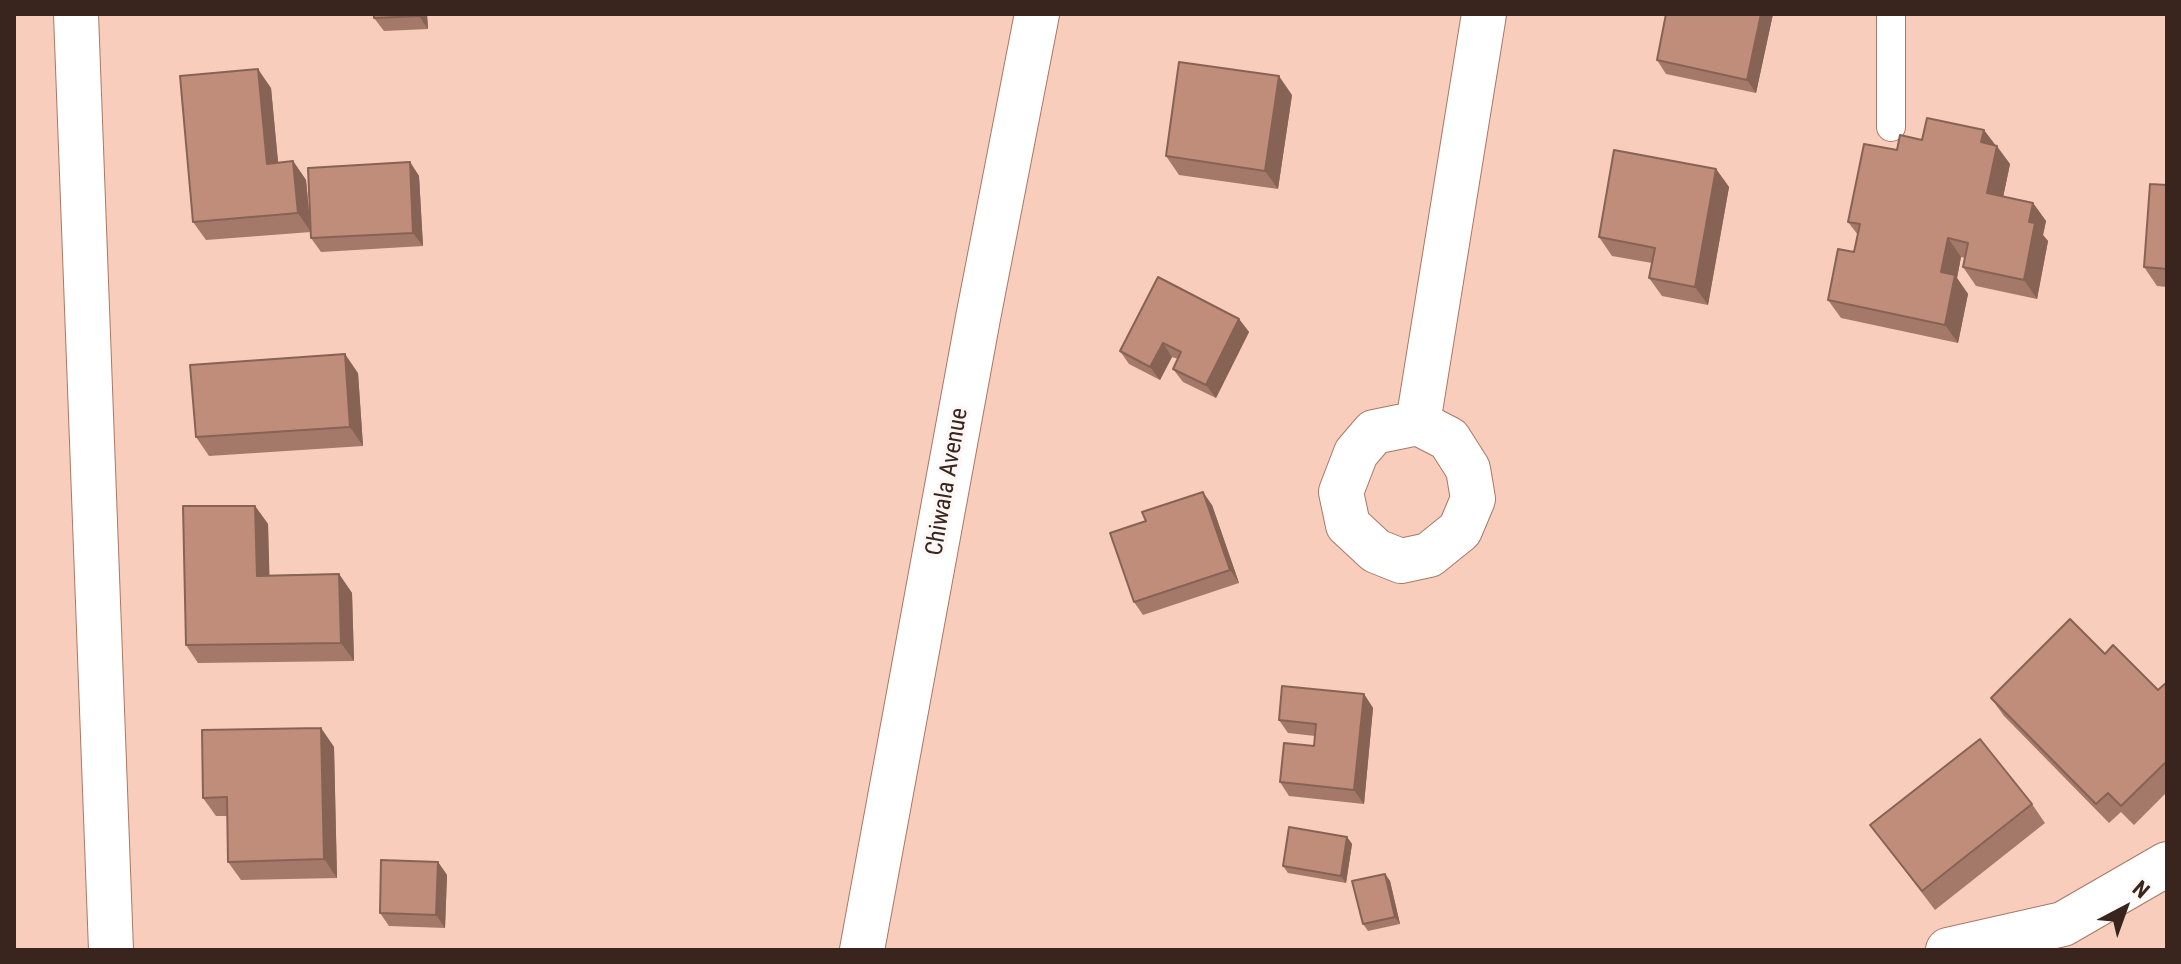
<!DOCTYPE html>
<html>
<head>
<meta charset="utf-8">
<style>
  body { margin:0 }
  #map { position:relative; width:2181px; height:964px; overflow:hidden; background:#f8cdbc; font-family:"Roboto Condensed",sans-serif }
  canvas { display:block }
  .frame { position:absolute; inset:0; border:16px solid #39251e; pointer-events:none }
  .north { position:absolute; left:2085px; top:868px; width:80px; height:80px; -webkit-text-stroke:6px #fdf7f5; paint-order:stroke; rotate:41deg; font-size:22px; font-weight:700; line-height:32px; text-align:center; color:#39251e }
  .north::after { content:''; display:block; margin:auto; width:28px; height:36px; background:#39251e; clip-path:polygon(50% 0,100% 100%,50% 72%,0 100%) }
</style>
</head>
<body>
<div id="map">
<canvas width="2181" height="964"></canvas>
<div class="frame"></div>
<div class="north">N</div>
</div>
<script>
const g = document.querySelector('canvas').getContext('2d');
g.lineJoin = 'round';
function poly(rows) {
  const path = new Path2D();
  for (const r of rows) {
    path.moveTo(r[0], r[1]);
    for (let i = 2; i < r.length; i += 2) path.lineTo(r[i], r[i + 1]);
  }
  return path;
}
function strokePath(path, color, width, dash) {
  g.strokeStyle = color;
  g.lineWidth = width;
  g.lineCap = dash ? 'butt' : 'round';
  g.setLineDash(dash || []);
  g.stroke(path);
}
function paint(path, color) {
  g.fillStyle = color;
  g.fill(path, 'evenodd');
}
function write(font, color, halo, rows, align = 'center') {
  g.font = font + ' "Roboto Condensed",sans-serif';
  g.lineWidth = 7;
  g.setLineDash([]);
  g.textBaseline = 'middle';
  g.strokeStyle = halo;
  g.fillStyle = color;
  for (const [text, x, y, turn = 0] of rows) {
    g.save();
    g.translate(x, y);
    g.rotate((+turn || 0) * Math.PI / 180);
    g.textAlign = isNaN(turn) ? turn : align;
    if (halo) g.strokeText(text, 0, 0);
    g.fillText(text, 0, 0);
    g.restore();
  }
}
const lane = poly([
  [1891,127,1891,14]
]);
const street = poly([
  [76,14,111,950],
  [1418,423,1449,439,1468,469,1473,499,1460,530,1429,555,1401,561,1376,551,1348,525,1341,492,1356,453,1374,432,1418,423],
  [1418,423,1484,14],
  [1948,950,2063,924,2167,864]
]);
const secondary = poly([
  [862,950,978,318,1037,14]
]);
const wall = poly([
  [374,14,427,14,428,29,384,31,374,18],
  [1666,14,1773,14,1756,93,1666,74,1657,60],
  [271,88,278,163,293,161,306,180,310,222,410,162,419,176,423,246,321,252,311,238,311,232,206,240,193,222],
  [1292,95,1278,189,1179,175,1166,156],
  [1922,140,1997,146,2010,164,2003,197,2033,203,2046,221,2043,235,2048,241,2037,299,1976,286,1963,267,1965,258,1961,257,1957,278,1968,294,1958,343,1841,318,1828,300,1854,252,1858,235,1848,222,1897,150],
  [1716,169,1729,187,1708,305,1662,296,1649,278,1652,263,1612,256,1599,237],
  [2167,185,2167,287,2157,286,2144,267],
  [1239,319,1249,332,1216,398,1183,382,1173,369,1178,359,1172,357,1160,380,1129,364,1120,351],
  [358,373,363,446,209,456,196,437],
  [1212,505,1239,583,1143,615,1134,602],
  [255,506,268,524,269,575,339,574,352,593,354,661,198,663,186,645],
  [2105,654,2158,690,2167,682,2167,792,2134,825,2121,812,2109,823,2004,716,1991,698],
  [1364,694,1373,708,1364,804,1289,796,1280,782,1314,746,1315,736,1288,733,1279,720],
  [321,728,334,747,337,878,241,880,228,862,228,816,216,816,203,798],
  [2032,804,2045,823,1935,910,1870,825],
  [1347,837,1352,844,1346,883,1288,873,1283,866],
  [438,862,447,875,445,928,389,926,380,913],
  [1385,874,1390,881,1400,924,1368,931,1363,924]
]);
const shadedWall = poly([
  [419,14,427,14,428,29,419,16],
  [1761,14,1773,14,1756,93,1747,80],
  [258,69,271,88,280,182,267,164],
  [1279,76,1292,95,1278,189,1265,171],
  [1984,130,2010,164,2000,212,1987,193,1981,142],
  [293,161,306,180,311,232,298,213],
  [410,162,419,176,423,246,413,233],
  [1716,169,1729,187,1708,305,1695,287],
  [2033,203,2046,221,2043,235,2048,241,2037,299,2024,280,2029,222],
  [1948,238,1961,257,1957,278,1968,294,1958,343,1945,325,1941,272],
  [1239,319,1249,332,1216,398,1206,385],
  [1163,343,1172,357,1160,380,1150,367],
  [345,354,358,373,363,446,350,427],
  [1203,492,1212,505,1239,583,1230,570],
  [255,506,268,524,270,594,257,576],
  [339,574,352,593,354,661,341,643],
  [1364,694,1373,708,1364,804,1354,790],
  [321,728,334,747,337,878,324,859],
  [1347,837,1352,844,1346,883,1341,876],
  [438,862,447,875,445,928,436,915],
  [1385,874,1390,881,1400,924,1395,917]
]);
const building = poly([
  [374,14,419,14,419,16,374,18,374,14],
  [1666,14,1761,14,1747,80,1657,60,1666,14],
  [1179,62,1279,76,1265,171,1166,156,1179,62],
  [258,69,267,164,293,161,298,213,193,222,180,76,258,69],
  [1927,118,1984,130,1981,142,1997,146,1987,193,2033,203,2029,222,2035,223,2024,280,1963,267,1968,243,1948,238,1941,272,1955,275,1945,325,1828,300,1838,249,1854,252,1860,224,1848,222,1864,144,1897,150,1900,135,1922,140,1927,118],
  [1614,150,1716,169,1695,287,1649,278,1655,248,1599,237,1614,150],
  [410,162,413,233,311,238,308,168,410,162],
  [2150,184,2167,185,2167,269,2144,267,2150,184],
  [1158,277,1239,319,1206,385,1173,369,1181,352,1163,343,1150,367,1120,351,1158,277],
  [345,354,350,427,196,437,190,365,345,354],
  [1203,492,1230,570,1134,602,1110,533,1146,521,1142,512,1203,492],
  [183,506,255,506,257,576,339,574,341,643,186,645,183,506],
  [2070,619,2105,654,2113,645,2158,690,2167,682,2167,761,2121,806,2108,793,2096,804,1991,698,2070,619],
  [1282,686,1364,694,1354,790,1280,782,1284,743,1314,746,1316,724,1279,720,1282,686],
  [321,728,324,859,228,862,227,797,203,798,202,730,321,728],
  [1980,739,2032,804,1922,891,1870,825,1980,739],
  [1289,827,1347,837,1341,876,1283,866,1289,827],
  [381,860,438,862,436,915,380,913,381,860],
  [1385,874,1395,917,1363,924,1352,881,1385,874]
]);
const streetNames = [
  ["Chiwala Avenue",948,482,-80]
];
strokePath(lane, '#a97866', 30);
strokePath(street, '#a97866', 46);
strokePath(secondary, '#a97866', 46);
strokePath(lane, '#fff', 28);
strokePath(street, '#fff', 44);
strokePath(secondary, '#fff', 44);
paint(wall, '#a47969');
paint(shadedWall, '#866355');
paint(building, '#bf8d7a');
strokePath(building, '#866355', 2);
write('24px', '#39251e', '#fdf7f5', streetNames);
</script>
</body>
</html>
